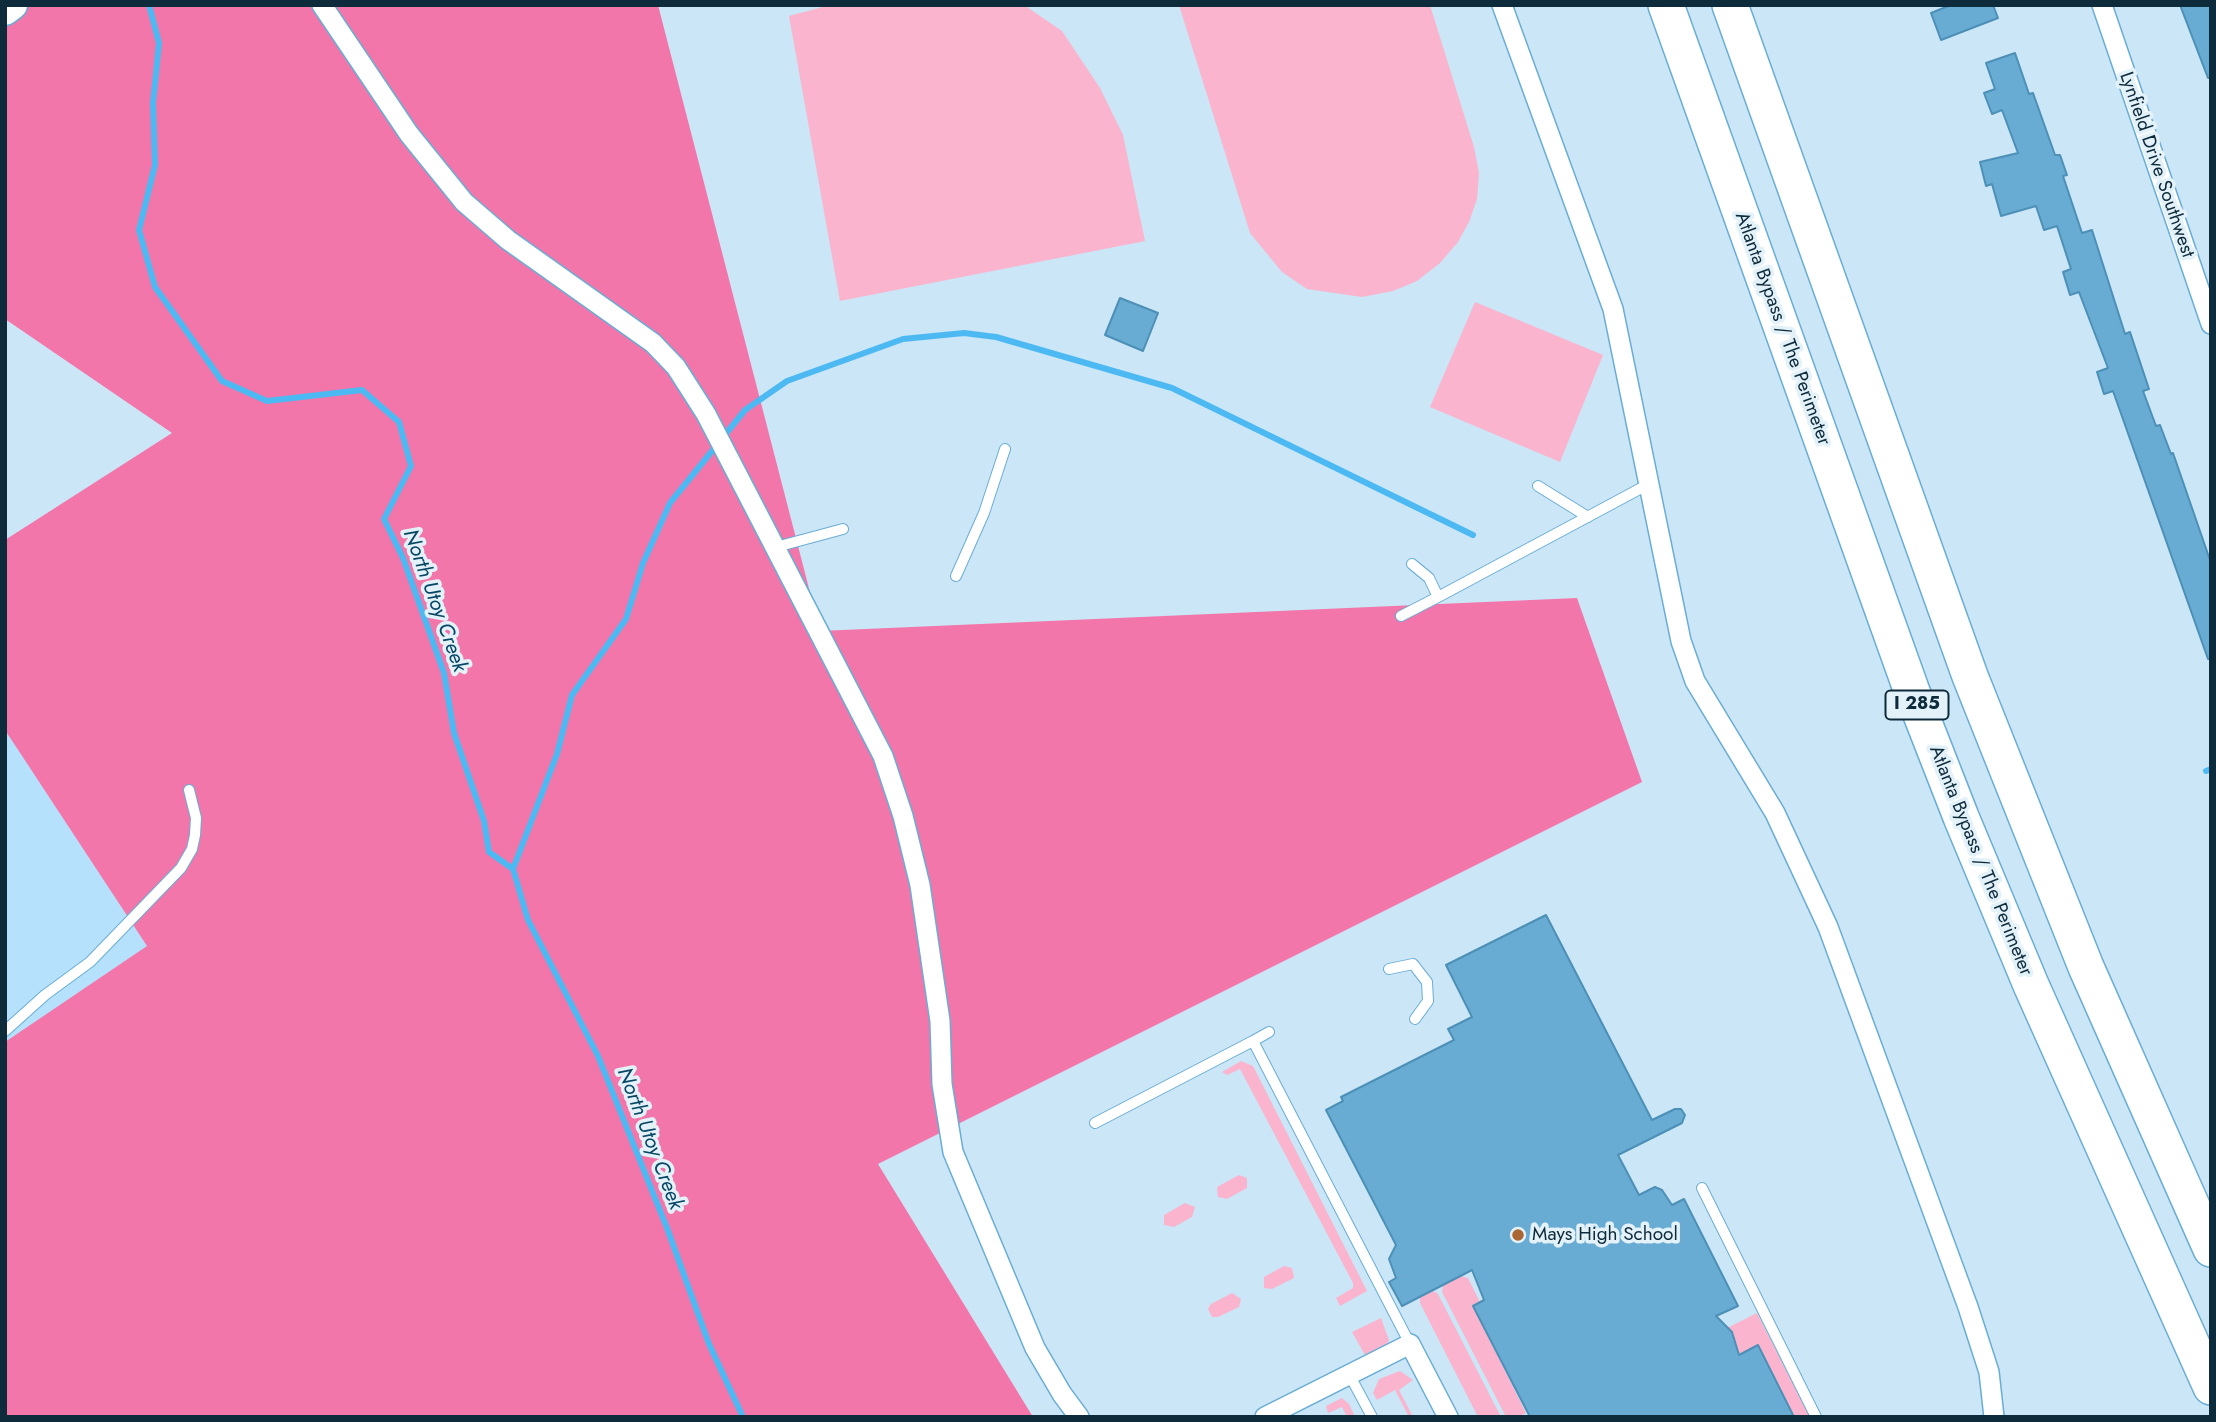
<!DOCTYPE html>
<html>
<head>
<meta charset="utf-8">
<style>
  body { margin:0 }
  #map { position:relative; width:2216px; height:1422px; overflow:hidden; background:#cbe6f6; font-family:Jost,sans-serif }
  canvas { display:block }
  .frame { position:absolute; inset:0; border:7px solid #0e2b3b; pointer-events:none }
</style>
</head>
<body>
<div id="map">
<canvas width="2216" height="1422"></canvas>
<div class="frame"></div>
</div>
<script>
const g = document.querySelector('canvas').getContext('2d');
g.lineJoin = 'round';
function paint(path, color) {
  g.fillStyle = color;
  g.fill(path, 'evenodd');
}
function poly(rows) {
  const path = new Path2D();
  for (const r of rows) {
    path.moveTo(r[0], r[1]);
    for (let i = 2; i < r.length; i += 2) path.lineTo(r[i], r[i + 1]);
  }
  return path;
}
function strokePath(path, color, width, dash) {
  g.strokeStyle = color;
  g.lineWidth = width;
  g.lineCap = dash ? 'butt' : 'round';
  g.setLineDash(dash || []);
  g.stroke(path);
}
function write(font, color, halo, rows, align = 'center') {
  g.font = font + ' Jost,sans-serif';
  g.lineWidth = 7;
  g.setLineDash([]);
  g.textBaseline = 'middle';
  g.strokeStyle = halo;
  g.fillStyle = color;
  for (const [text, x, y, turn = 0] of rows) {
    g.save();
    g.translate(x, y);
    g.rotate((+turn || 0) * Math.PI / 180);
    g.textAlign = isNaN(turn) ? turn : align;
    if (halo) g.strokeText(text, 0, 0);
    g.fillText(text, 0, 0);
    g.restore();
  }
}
const built = poly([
  [5,730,147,946,5,1042]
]);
const green = poly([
  [830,5,1024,5,1062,31,1100,88,1123,135,1145,241,840,301,789,16],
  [1179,5,1430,5,1474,147,1479,173,1477,199,1469,222,1458,242,1440,263,1417,281,1393,291,1362,297,1307,289,1282,272,1250,233],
  [1475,302,1603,355,1560,462,1430,407],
  [1241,1061,1253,1066,1367,1291,1340,1306,1336,1298,1353,1288,1353,1283,1240,1069,1227,1075,1222,1072],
  [1239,1175,1247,1178,1247,1188,1227,1199,1218,1197,1217,1187],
  [1185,1203,1195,1207,1192,1217,1174,1227,1164,1225,1164,1215],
  [1284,1266,1292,1268,1294,1278,1272,1289,1264,1288,1264,1277],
  [1461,1276,1468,1278,1480,1302,1473,1306,1526,1413,1519,1417,1506,1417,1442,1292,1443,1285],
  [1432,1290,1438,1294,1501,1417,1478,1417,1420,1303,1420,1297],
  [1232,1293,1241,1299,1239,1307,1218,1317,1212,1317,1208,1309,1211,1304],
  [1757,1313,1810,1417,1794,1417,1758,1346,1725,1363,1725,1329],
  [1381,1318,1389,1340,1386,1346,1365,1355,1352,1332],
  [1400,1371,1413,1380,1399,1390,1413,1417,1409,1417,1395,1390,1377,1400,1373,1393,1379,1379],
  [1342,1398,1349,1404,1355,1417,1347,1417,1342,1407,1328,1413,1326,1406]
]);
const forest = poly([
  [5,5,658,5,820,631,1577,598,1642,782,878,1164,1033,1417,5,1417,5,1042,147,946,5,730,5,540,172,433,5,319]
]);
const stream = poly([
  [149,5,159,43,153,103,155,165,139,230,155,287,222,381,267,401,362,390,399,422,411,466,384,519,403,558,444,673,454,733,484,821,489,852,513,869,528,920,598,1056,667,1228,709,1344,743,1417],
  [2206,771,2211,769],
  [513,869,557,754,572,695,626,619,643,563,670,503,745,410,787,381,903,339,964,333,996,337,1172,388,1473,535]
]);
const building = poly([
  [1951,5,1993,5,1998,18,1941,40,1931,13,1951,5],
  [2180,5,2211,5,2211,78,2208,78,2180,5],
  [2015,53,2029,94,2033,93,2055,155,2060,155,2067,175,2063,176,2082,233,2092,230,2125,334,2130,332,2149,389,2143,391,2156,426,2160,425,2171,454,2173,453,2211,563,2211,659,2208,659,2113,391,2104,394,2097,372,2108,368,2079,292,2070,295,2063,272,2071,269,2057,226,2044,230,2036,206,2001,216,1992,184,1986,186,1980,162,2018,153,2002,110,1992,114,1984,93,1995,89,1986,63,2015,53],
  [1120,298,1158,313,1143,351,1105,335,1120,298],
  [1546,915,1652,1120,1675,1109,1681,1109,1685,1115,1682,1123,1618,1155,1639,1195,1655,1187,1662,1190,1672,1205,1684,1199,1738,1306,1716,1316,1732,1332,1739,1355,1758,1345,1794,1417,1530,1417,1473,1306,1484,1300,1472,1270,1402,1306,1389,1282,1396,1278,1389,1259,1396,1245,1326,1110,1343,1101,1341,1097,1454,1040,1448,1029,1472,1017,1446,965,1546,915]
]);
const lane = poly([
  [1538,486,1588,517],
  [776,547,843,529],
  [1412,564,1429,578,1438,597,1647,485],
  [956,576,984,513,1005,449],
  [1401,616,1438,597],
  [1389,969,1413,964,1427,982,1428,1001,1415,1019],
  [5,1031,45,995,90,962,181,868,192,849,195,835,196,818,189,790],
  [1253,1041,1269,1032],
  [1095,1123,1253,1041,1410,1344],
  [1702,1188,1816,1417],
  [1349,1374,1372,1417]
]);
const street = poly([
  [322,5,409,134,464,202,508,240,653,343,676,367,706,414,883,756,903,816,920,885,940,1021,942,1084,953,1152,1035,1348,1062,1394,1079,1417],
  [1502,5,1613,309,1681,641,1695,681,1775,813,1828,927,1968,1307,1989,1372,1994,1417],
  [2102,5,2211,324],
  [1265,1417,1410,1344,1448,1417]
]);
const secondary = poly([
  [5,11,13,5]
]);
const highway = poly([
  [1666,5,1911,689,1961,817,2031,985,2211,1387],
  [1730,5,1970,676,2086,967,2211,1249]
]);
const markers = [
  [1518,1235,7,"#aa6734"]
];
const shields = [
  [1917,705,63]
];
const shieldNames = [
  ["I 285",1917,705]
];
const streetNames = [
  ["Lynfield Drive Southwest",2156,165,71],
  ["Atlanta Bypass / The Perimeter",1782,329,70],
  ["Atlanta Bypass / The Perimeter",1980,861,68]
];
const poiNames = [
  ["Mays High School",1532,1235]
];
const waterNames = [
  ["North Utoy Creek",434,601,70],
  ["North Utoy Creek",649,1139,69]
];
paint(built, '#b5e1fd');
paint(green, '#fab4cd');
paint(forest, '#f276aa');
strokePath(stream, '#4db9f3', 6);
paint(building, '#68acd3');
strokePath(building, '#4d90b7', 2);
strokePath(lane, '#69add5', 12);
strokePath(street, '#69add5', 22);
strokePath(secondary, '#69add5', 31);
strokePath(highway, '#69add5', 38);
strokePath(lane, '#fff', 10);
strokePath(street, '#fff', 19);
strokePath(secondary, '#fff', 28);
strokePath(highway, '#fff', 35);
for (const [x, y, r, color] of markers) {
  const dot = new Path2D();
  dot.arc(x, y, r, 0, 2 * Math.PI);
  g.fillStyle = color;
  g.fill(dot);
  strokePath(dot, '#e3f1f9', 2.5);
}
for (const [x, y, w] of shields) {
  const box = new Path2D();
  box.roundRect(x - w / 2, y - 14.5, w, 29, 5);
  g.fillStyle = '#e3f1f9';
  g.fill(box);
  strokePath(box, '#0e2b3b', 2);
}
write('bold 18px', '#0e2b3b', null, shieldNames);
write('19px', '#0e2b3b', '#e3f1f9', streetNames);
write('19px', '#0e2b3b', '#e3f1f9', poiNames, 'left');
write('italic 21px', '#074664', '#e3f1f9', waterNames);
</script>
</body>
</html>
